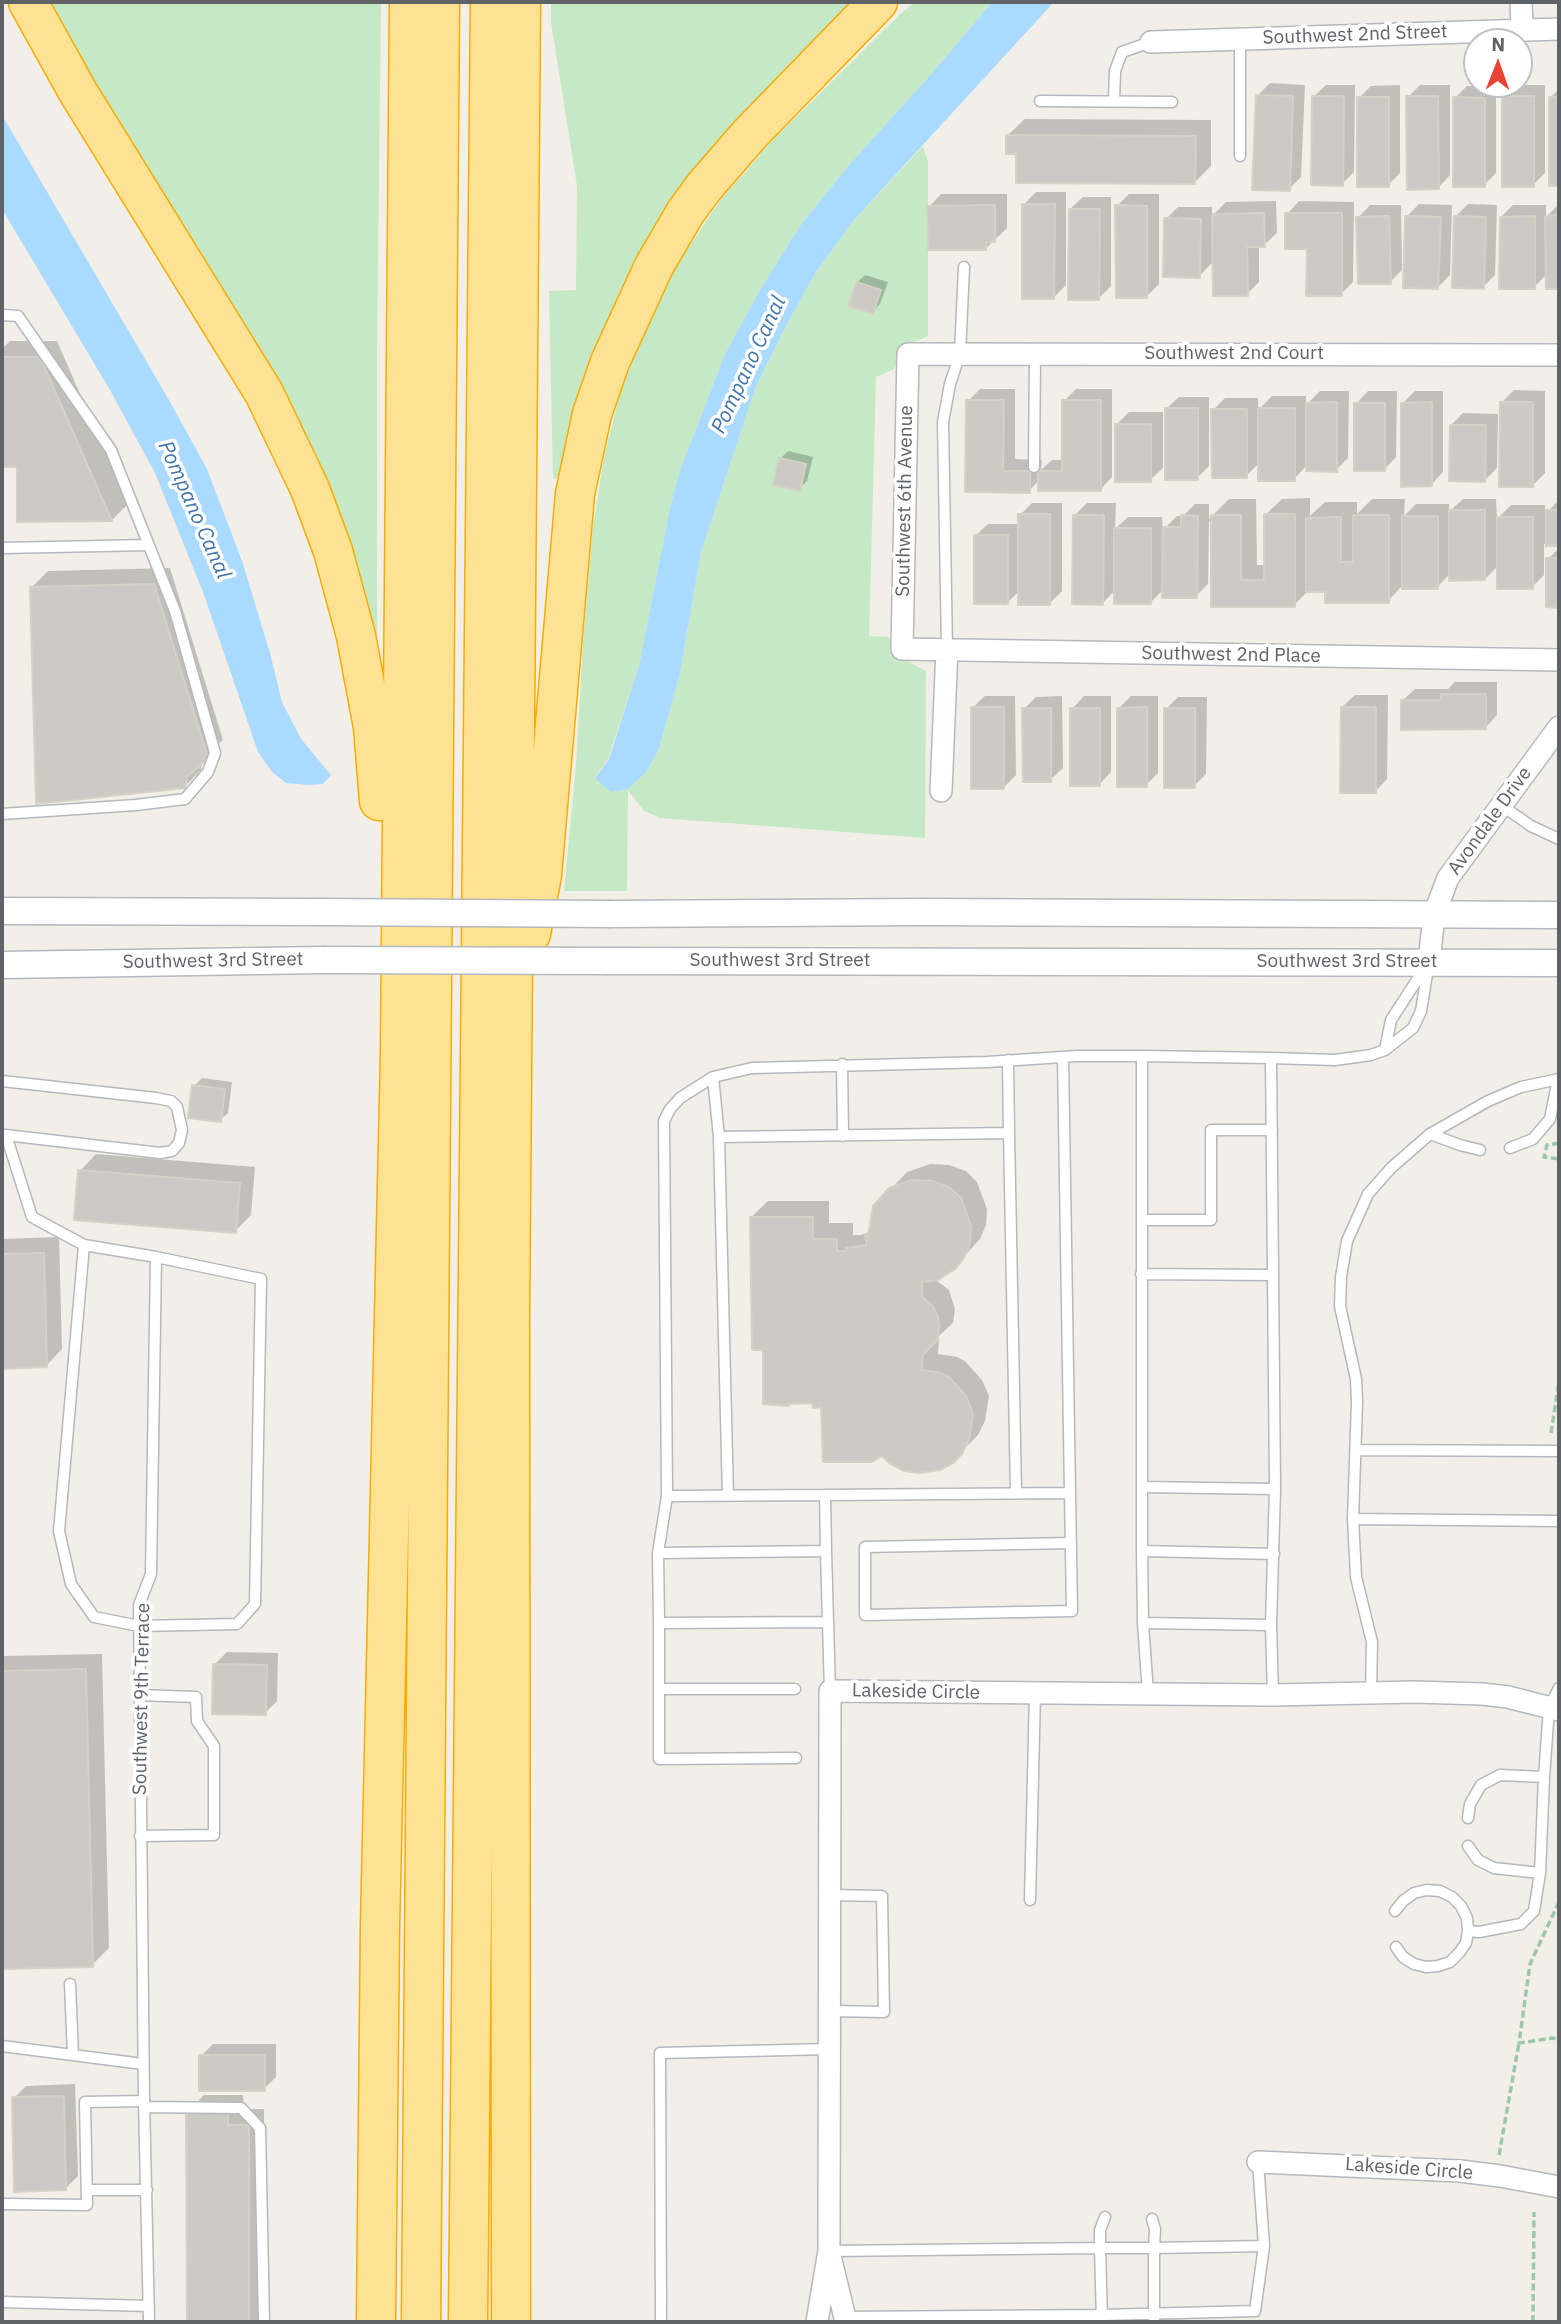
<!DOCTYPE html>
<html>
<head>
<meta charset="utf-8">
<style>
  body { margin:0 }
  #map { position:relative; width:1561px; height:2324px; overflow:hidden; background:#f1efe8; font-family:"IBM Plex Sans",sans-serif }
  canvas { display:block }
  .frame { position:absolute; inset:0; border:4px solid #5f6368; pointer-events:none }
  .north { position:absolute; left:1463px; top:28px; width:70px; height:70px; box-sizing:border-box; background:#fff; border:2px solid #bfc1c3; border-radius:50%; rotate:1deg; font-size:19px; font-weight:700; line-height:28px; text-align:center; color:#5f6368 }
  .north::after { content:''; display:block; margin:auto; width:24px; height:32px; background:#ea4335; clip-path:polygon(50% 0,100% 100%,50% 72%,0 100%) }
</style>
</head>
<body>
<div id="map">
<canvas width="1561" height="2324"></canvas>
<div class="frame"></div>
<div class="north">N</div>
</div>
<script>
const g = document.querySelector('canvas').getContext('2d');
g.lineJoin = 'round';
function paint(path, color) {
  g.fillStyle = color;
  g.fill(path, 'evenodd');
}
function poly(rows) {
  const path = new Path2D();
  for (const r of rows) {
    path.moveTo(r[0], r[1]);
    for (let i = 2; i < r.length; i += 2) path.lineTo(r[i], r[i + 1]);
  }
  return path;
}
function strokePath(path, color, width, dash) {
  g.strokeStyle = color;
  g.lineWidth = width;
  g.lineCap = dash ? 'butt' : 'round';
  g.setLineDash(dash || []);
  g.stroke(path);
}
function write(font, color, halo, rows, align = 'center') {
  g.font = font + ' "IBM Plex Sans",sans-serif';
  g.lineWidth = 7;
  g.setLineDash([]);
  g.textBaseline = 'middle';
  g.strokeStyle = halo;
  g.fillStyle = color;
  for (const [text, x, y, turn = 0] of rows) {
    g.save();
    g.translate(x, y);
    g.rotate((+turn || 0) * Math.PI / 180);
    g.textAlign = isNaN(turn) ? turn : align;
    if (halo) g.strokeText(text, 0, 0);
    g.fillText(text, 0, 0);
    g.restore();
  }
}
const green = poly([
  [44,2,381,2,377,344,377,642,371,642],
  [551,2,858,2,644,248,614,305,592,360,559,478,553,479,549,291,576,290,577,186,551,22],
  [915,2,992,2,933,72,849,165,800,226,761,288,725,354,680,470,671,503,639,665,608,759,595,777,646,772,659,749,680,673,701,552,756,386,786,326,816,272,854,220,923,146,928,162,928,336,909,344,902,352,894,369,876,377,869,636,888,637,897,650,912,664,926,671,925,838,661,818,644,811,628,790,627,891,564,891,576,765,583,643,593,527,604,457,620,394,644,330,674,269,719,202,770,143,900,14]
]);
const water = poly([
  [992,2,1054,2,854,220,816,272,786,326,756,386,701,552,680,673,659,749,646,772,628,789,611,792,595,778,609,759,639,665,671,503,680,470,725,354,761,288,800,226,849,165,933,72],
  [2,115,169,400,207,469,242,561,270,653,282,702,301,739,331,775,323,784,308,785,286,783,272,772,258,752,203,592,155,473,110,390,2,209]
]);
const shadow = poly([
  [1270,83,1305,85,1301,177,1289,189,1257,96],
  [1326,85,1355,85,1354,172,1342,184,1313,97],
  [1400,85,1400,173,1388,185,1359,98,1371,86],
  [1420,85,1450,85,1450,175,1438,188,1408,97],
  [1516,85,1545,85,1545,173,1533,185,1504,97],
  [1467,86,1496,86,1496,173,1484,185,1455,98],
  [1559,89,1559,185,1551,185,1550,98],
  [1025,119,1211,120,1211,166,1195,182,1018,153,1008,135],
  [1036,192,1066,192,1066,285,1054,297,1024,204],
  [941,194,1007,194,1007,228,986,248,929,207],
  [1129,194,1159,194,1159,284,1147,296,1117,206],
  [1083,197,1111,197,1111,286,1099,298,1070,209],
  [1276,201,1277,233,1264,245,1259,245,1259,282,1247,294,1215,260,1199,276,1166,219,1178,207,1212,207,1212,216,1226,202],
  [1299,201,1354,202,1353,282,1341,294,1287,214],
  [1419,204,1452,205,1450,275,1438,287,1407,216],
  [1468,204,1497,205,1495,275,1483,287,1456,216],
  [1559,204,1559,287,1547,287,1547,274,1534,287,1501,217,1513,205,1546,205,1546,217],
  [1370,205,1401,205,1402,270,1390,282,1358,218],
  [865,275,888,282,880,304,872,312,857,283],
  [10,341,57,341,128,504,112,520,19,520,19,465,2,465,2,349],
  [980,389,1015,389,1015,459,1042,460,1041,470,1052,460,1064,460,1064,401,1076,389,1112,389,1112,477,1100,490,1039,480,1029,491,967,490,968,401],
  [1514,390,1545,391,1545,473,1533,485,1501,403],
  [1320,391,1349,391,1348,458,1336,470,1307,465,1294,479,1260,462,1246,476,1213,410,1225,398,1258,398,1258,410,1272,396,1306,396,1306,405],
  [1368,391,1397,391,1396,457,1384,470,1356,404],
  [1415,391,1443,391,1443,472,1431,485,1403,403],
  [1179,397,1209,397,1209,466,1197,478,1166,409],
  [1129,412,1163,412,1163,468,1150,480,1117,424],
  [1463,413,1498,414,1497,468,1485,480,1451,425],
  [788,451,813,457,807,481,799,489,780,459],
  [1310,498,1310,516,1325,502,1357,502,1357,514,1372,499,1405,499,1404,516,1416,504,1449,504,1449,512,1463,499,1496,499,1497,519,1511,505,1545,505,1545,514,1559,500,1559,544,1544,544,1544,575,1532,587,1499,565,1485,579,1451,573,1437,587,1401,587,1388,601,1326,590,1309,590,1294,605,1212,605,1212,522,1209,522,1208,584,1196,596,1164,589,1151,602,1116,589,1103,603,1075,515,1087,503,1116,503,1115,529,1128,517,1162,517,1163,530,1177,516,1183,516,1195,504,1209,504,1209,519,1229,499,1256,499,1257,565,1265,565,1265,515,1282,499],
  [1032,503,1062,503,1062,591,1050,603,1020,590,1007,603,975,536,988,524,1020,524,1020,515],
  [1559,548,1559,606,1548,606,1548,559],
  [170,568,223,740,202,760,201,770,184,787,31,588,48,571],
  [1455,682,1497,682,1497,715,1485,728,1402,701,1415,689,1448,689],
  [1355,695,1388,695,1387,779,1375,792,1342,707],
  [985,696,1015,696,1016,775,1004,787,972,708],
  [1062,696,1063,768,1050,780,1024,709,1036,697],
  [1084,696,1111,696,1111,772,1099,785,1072,709],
  [1131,696,1158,696,1158,773,1146,785,1119,708],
  [1178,697,1207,697,1206,774,1194,786,1166,709],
  [202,1078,232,1082,228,1113,220,1120,194,1086],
  [96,1154,255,1167,251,1215,235,1231,80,1171],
  [930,1164,949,1165,966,1171,977,1182,987,1209,986,1225,980,1239,954,1267,937,1278,937,1281,949,1290,955,1309,953,1323,939,1336,938,1354,957,1357,965,1361,982,1380,989,1396,985,1421,978,1435,952,1461,813,1401,765,1349,751,1217,768,1201,829,1201,829,1223,853,1223,853,1235,861,1235,871,1232,890,1190,907,1172],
  [59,1237,62,1349,46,1366,2,1367,2,1239],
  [227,1652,278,1653,277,1701,265,1713,215,1664],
  [102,1654,109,1948,92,1965,2,1967,2,1656],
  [213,2044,276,2044,276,2077,264,2089,201,2056],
  [75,2084,78,2176,65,2189,14,2098,26,2086],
  [204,2095,243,2095,244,2109,264,2109,265,2322,188,2322,188,2112]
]);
const building = poly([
  [1256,95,1293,96,1290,191,1252,190,1256,95],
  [1312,96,1344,96,1343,186,1311,185,1312,96],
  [1406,96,1438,96,1439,189,1407,190,1406,96],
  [1502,96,1534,96,1534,187,1502,187,1502,96],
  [1357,97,1389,97,1389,187,1357,187,1357,97],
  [1453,97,1485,98,1485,187,1453,187,1453,97],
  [1549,97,1559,97,1559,186,1549,186,1549,97],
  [1006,135,1196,136,1195,184,1016,183,1016,154,1006,154,1006,135],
  [1022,204,1055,204,1054,299,1022,299,1022,204],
  [995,205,995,242,986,242,986,250,928,250,927,206,995,205],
  [1115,205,1147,206,1147,298,1116,298,1115,205],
  [1069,209,1100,209,1099,300,1068,300,1069,209],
  [1264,213,1265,247,1247,247,1248,296,1213,296,1212,214,1264,213],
  [1285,213,1342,213,1342,296,1306,296,1307,249,1285,249,1285,213],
  [1559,215,1559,289,1546,289,1545,216,1559,215],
  [1389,216,1391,284,1358,284,1356,217,1389,216],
  [1405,216,1441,217,1438,289,1403,288,1405,216],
  [1454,216,1486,217,1484,289,1452,288,1454,216],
  [1535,216,1535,289,1499,289,1500,217,1535,216],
  [1164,218,1201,219,1200,278,1163,277,1164,218],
  [856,282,881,290,873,314,848,306,856,282],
  [2,357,40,357,112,521,17,522,17,467,2,467,2,357],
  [966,400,1004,400,1003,471,1030,471,1030,493,965,492,966,400],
  [1062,400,1101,400,1101,491,1038,491,1038,471,1062,471,1062,400],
  [1337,402,1337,472,1306,471,1306,403,1337,402],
  [1432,402,1432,486,1401,487,1401,403,1432,402],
  [1500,402,1533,402,1533,487,1499,487,1500,402],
  [1354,403,1385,403,1385,471,1354,471,1354,403],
  [1165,408,1198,408,1198,480,1165,480,1165,408],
  [1258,408,1295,408,1295,481,1258,481,1258,408],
  [1211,409,1247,409,1247,478,1212,478,1211,409],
  [1115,424,1151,424,1151,482,1115,482,1115,424],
  [1450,425,1486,425,1485,482,1449,481,1450,425],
  [779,458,806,464,800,491,773,485,779,458],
  [1449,510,1485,510,1485,580,1449,581,1449,510],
  [1546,510,1559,510,1559,546,1546,546,1546,510],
  [1018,514,1050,514,1050,605,1018,605,1018,514],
  [1264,514,1295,514,1295,607,1211,607,1211,515,1241,515,1241,580,1264,580,1264,514],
  [1073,515,1104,515,1103,605,1072,604,1073,515],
  [1181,515,1198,516,1197,598,1162,598,1163,527,1181,527,1181,515],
  [1353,515,1389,515,1389,603,1325,603,1325,592,1306,592,1306,518,1341,517,1341,562,1353,562,1353,515],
  [1402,516,1438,516,1438,589,1402,589,1402,516],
  [1497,517,1533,517,1533,589,1497,589,1497,517],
  [1114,528,1151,528,1151,604,1114,604,1114,528],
  [974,535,1008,535,1008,604,974,604,974,535],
  [1546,558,1559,558,1559,608,1546,607,1546,558],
  [154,584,208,758,187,777,185,788,36,804,30,587,154,584],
  [1441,694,1486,694,1486,729,1401,730,1401,700,1441,700,1441,694],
  [971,707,1004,707,1004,789,971,789,971,707],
  [1147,707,1147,787,1117,787,1117,708,1147,707],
  [1341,707,1376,707,1376,793,1340,793,1341,707],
  [1022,708,1051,708,1051,782,1023,782,1022,708],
  [1070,708,1100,708,1100,786,1070,786,1070,708],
  [1164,708,1195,708,1195,788,1164,788,1164,708],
  [192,1085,225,1089,221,1122,188,1118,192,1085],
  [78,1170,240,1183,236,1233,74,1220,78,1170],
  [912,1180,932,1181,949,1187,961,1198,971,1226,970,1243,964,1258,955,1269,938,1280,922,1282,922,1297,933,1306,938,1317,939,1327,937,1341,923,1354,922,1370,941,1373,949,1377,966,1396,973,1413,969,1439,962,1454,953,1463,940,1470,919,1473,904,1471,889,1463,882,1456,871,1462,823,1462,821,1407,813,1408,812,1403,790,1404,788,1406,763,1404,763,1350,752,1350,750,1217,813,1217,813,1239,837,1239,837,1251,846,1251,846,1248,867,1245,865,1236,868,1236,873,1206,889,1188,912,1180],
  [44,1253,47,1367,2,1369,2,1254,44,1253],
  [213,1664,267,1665,266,1715,212,1714,213,1664],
  [86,1669,93,1967,2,1969,2,1671,86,1669],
  [199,2055,265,2055,265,2091,199,2091,199,2055],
  [64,2096,66,2190,14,2192,12,2097,64,2096],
  [186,2111,228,2111,228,2125,249,2125,249,2322,187,2322,186,2111]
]);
const path = poly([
  [1559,1143,1547,1145,1544,1157,1559,1159],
  [1551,1433,1559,1382],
  [1559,1902,1530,1964,1519,2043,1553,2038,1559,2040],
  [1499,2155,1519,2043],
  [1533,2322,1534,2212]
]);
const service = poly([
  [1040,101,1172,102],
  [1114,101,1115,71,1122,52,1151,42],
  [1240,156,1240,39],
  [2,315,18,316,111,450,175,611,215,753,208,772,185,799,136,805,2,814],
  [1034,467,1035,354],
  [2,548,149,545],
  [947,649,943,422,950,384,960,354,964,267],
  [1501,805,1531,826,1559,839],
  [1385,1050,1391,1020,1426,966],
  [1063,1057,1070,1493],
  [842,1064,843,1136],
  [713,1077,719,1137,728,1496],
  [2,1081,156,1098,171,1101,177,1107,182,1130,179,1143,172,1151,160,1153,6,1135],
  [1009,1133,1016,1493],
  [1430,1134,1460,1145,1480,1150],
  [2,1135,6,1135,32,1217,84,1245,156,1257,151,1574,139,1605,144,2101,149,2322],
  [719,1137,1009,1133,1008,1060],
  [1510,1148,1533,1139,1550,1119,1558,1079],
  [1142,1220,1211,1220,1211,1130,1272,1130],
  [84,1245,59,1531,71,1584,94,1617,139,1626,237,1624,255,1604,261,1279,156,1257],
  [1141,1274,1273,1275],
  [1356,1450,1559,1451],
  [1142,1487,1275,1489],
  [825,1495,1070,1493,1072,1611,865,1615,865,1547,1071,1543],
  [667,1496,825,1495,826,1551,658,1553,667,1496,664,1121,670,1109,680,1098,713,1077,752,1068,987,1062,1077,1056,1142,1056],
  [1353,1519,1559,1521],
  [1142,1551,1274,1554],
  [658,1553,659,1623,828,1622,826,1551],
  [828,1622,830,1691],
  [659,1623,659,1759,796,1758],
  [1143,1623,1271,1625],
  [659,1689,795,1689],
  [1371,1693,1372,1642,1356,1577,1353,1519,1357,1402,1356,1379,1340,1306,1341,1277,1347,1241,1368,1194,1391,1168,1430,1134,1488,1101,1521,1087,1559,1079],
  [1148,1694,1143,1623,1142,1551,1142,1056,1271,1058],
  [139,1695,196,1697,197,1721,214,1746,214,1835,140,1836],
  [1273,1695,1271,1625,1275,1489,1271,1058,1335,1060,1371,1055,1385,1050,1413,1028,1421,1011,1429,962],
  [1468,1818,1470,1804,1481,1785,1500,1775,1544,1777],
  [1468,1846,1478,1860,1494,1868,1540,1873],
  [1030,1900,1035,1693],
  [1395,1911,1403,1901,1414,1893,1426,1890,1440,1891,1452,1897,1461,1906,1467,1918,1468,1931,1466,1943,1459,1953,1450,1962,1438,1966,1426,1967,1414,1964,1403,1957,1396,1947],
  [1468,1931,1479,1932,1521,1924,1534,1911,1540,1873,1544,1777,1549,1708,1559,1688],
  [70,1984,73,2055],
  [830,2011,884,2012,882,1896,830,1895],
  [2,2046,143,2064],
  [144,2107,241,2108,260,2128,264,2322],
  [87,2190,147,2190],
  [2,2204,87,2205,85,2102,144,2101],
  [1152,2219,1155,2229,1154,2248,1264,2246],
  [829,2251,1100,2248,1100,2230,1105,2217],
  [2,2302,149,2306],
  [845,2317,1102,2315,1255,2311,1264,2246,1258,2162],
  [1102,2320,1100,2248,1154,2248,1154,2322],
  [661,2322,660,2053,829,2049]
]);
const minor = poly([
  [1521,2,1522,28],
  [1151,42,1559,29],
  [1559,355,908,354,902,649,1559,660],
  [941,791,947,649],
  [1429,962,1434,915,1448,878,1559,727],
  [1258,2162,1460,2171,1500,2176,1559,2187],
  [830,2256,846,2322],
  [817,2322,829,2251,830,1691,1273,1695,1415,1692,1482,1694,1508,1697,1559,1710]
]);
const tertiary = poly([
  [2,911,322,912],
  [611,914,925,912,1559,915],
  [609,961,1559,963],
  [2,965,323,960]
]);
const motorway = poly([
  [28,2,78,92,264,393,310,489,333,551,356,636,373,727,379,801],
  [531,934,542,875,575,494,592,414,610,362,654,266,685,213,704,187,749,135,878,2],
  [376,2322,380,1927,400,1054,409,2],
  [421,2322,440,2],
  [468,2322,490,2],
  [511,2322,510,1313,521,2]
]);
const tertiaryBridge = poly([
  [322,912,611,914],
  [323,960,609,961]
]);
const streetNames = [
  ["Southwest 2nd Street",1355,35,-2],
  ["Southwest 2nd Court",1234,354],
  ["Southwest 6th Avenue",905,501,-89],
  ["Southwest 2nd Place",1231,655,1],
  ["Avondale Drive",1490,821,-54],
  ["Southwest 3rd Street",213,961,-1],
  ["Southwest 3rd Street",780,961],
  ["Southwest 3rd Street",1347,962],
  ["Lakeside Circle",916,1692,1],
  ["Southwest 9th Terrace",142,1699,-89],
  ["Lakeside Circle",1409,2169,4]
];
const waterNames = [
  ["Pompano Canal",749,365,-65],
  ["Pompano Canal",194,510,66]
];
paint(green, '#c5e8c5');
paint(water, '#aadaff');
paint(shadow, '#0003');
paint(building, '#cccac5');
strokePath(building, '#d6d1c6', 2);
strokePath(service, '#b5b8bc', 13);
strokePath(minor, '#b5b8bc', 24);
strokePath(tertiary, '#b5b8bc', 29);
strokePath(motorway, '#f9ab00', 41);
strokePath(path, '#9cc7a9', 3.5, [7, 3.5]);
strokePath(service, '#fff', 10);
strokePath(minor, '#fff', 21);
strokePath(tertiary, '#fff', 26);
strokePath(motorway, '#fde293', 38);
strokePath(tertiaryBridge, '#b5b8bc', 29, []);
strokePath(tertiaryBridge, '#fff', 26);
write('19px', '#5f6368', '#fff', streetNames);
write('italic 21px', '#4174aa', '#fff', waterNames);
</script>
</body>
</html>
